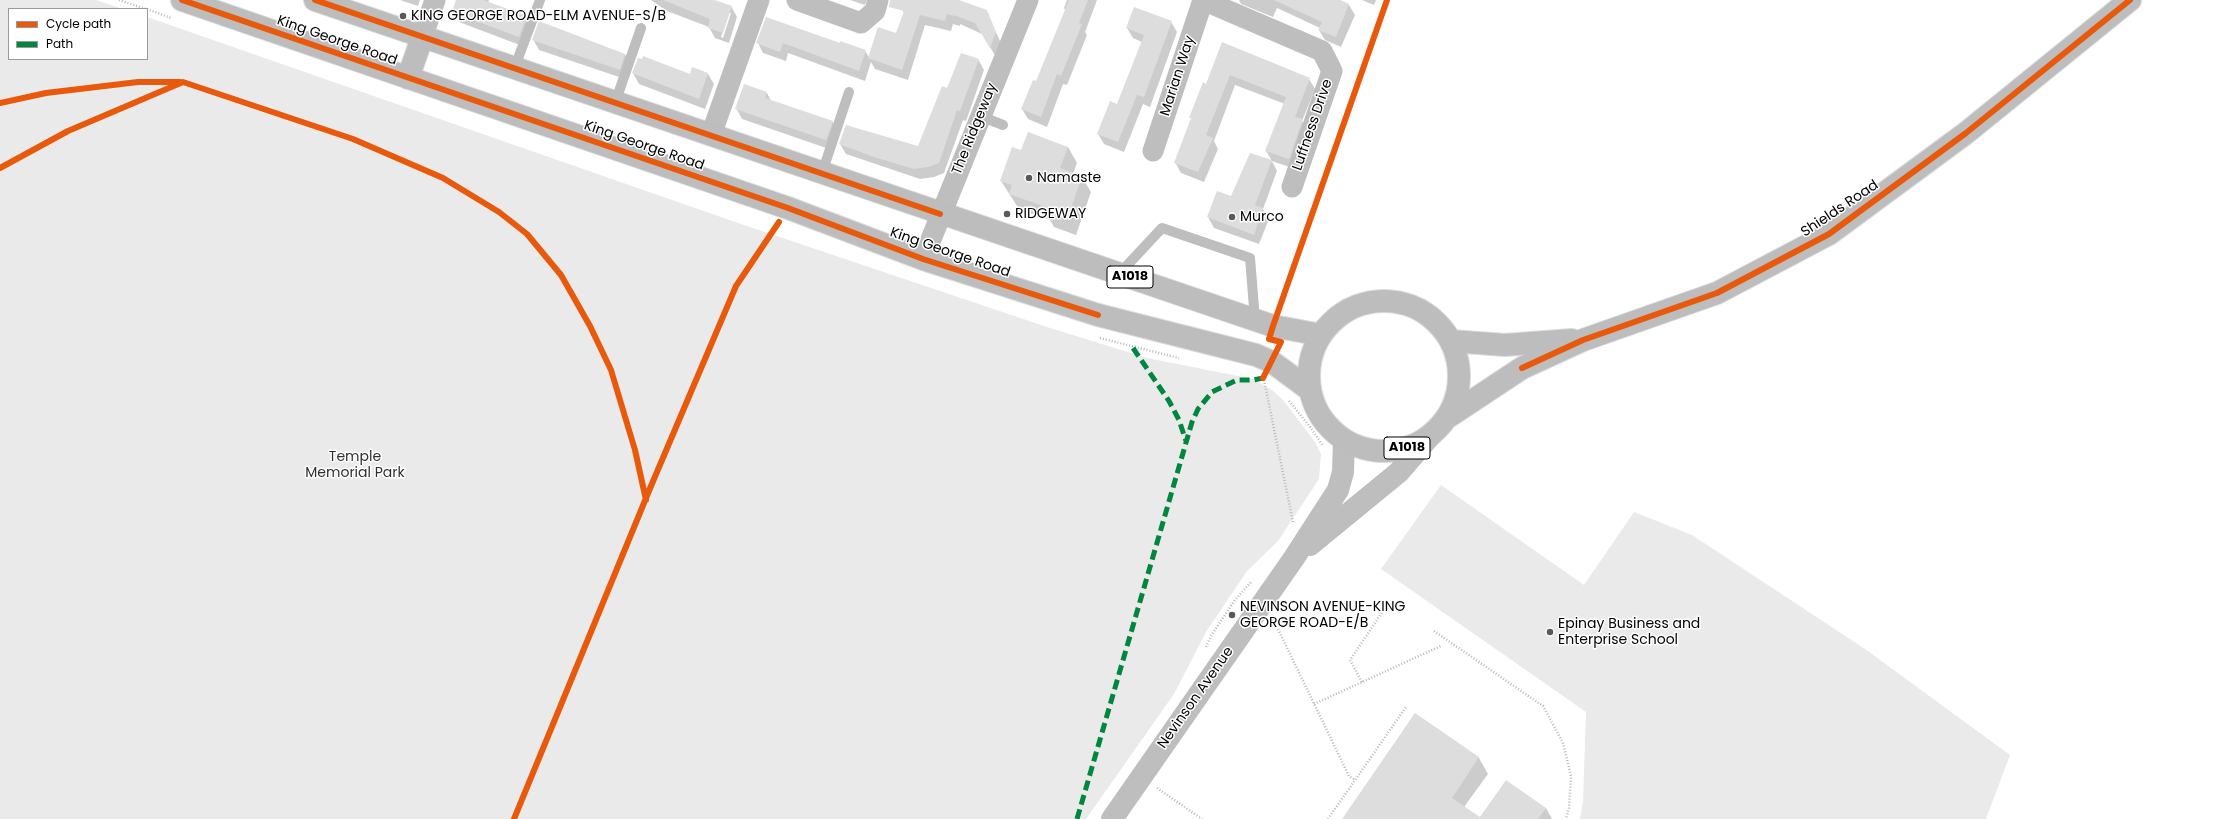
<!DOCTYPE html>
<html>
<head>
<meta charset="utf-8">
<style>
  body { margin:0 }
  #map { position:relative; width:2228px; height:819px; overflow:hidden; background:#fff; font-family:Poppins,sans-serif }
  canvas { display:block }
  .legend { position:absolute; left:8px; top:8px; width:140px; height:52px; box-sizing:border-box; background:#fff; border:1px solid #999; margin:0; padding:5px 7px; list-style:none; font-size:12px; color:#000 }
  .legend li { display:flex; align-items:center; gap:8px; height:20px }
  .legend b { width:20px; border:1px solid #999 }
</style>
</head>
<body>
<div id="map">
<canvas width="2228" height="819"></canvas>
<ul class="legend">
<li><b style="height:5px;background:#e8590c"></b>Cycle path</li>
<li><b style="height:5px;background:#00873e"></b>Path</li>
</ul>
</div>
<script>
const g = document.querySelector('canvas').getContext('2d');
g.lineJoin = 'round';
function paint(path, color) {
  g.fillStyle = color;
  g.fill(path, 'evenodd');
}
function poly(rows) {
  const path = new Path2D();
  for (const r of rows) {
    if (r.length === 3) {
      path.moveTo(r[0] + r[2], r[1]);
      path.arc(r[0], r[1], r[2], 0, 2 * Math.PI);
      continue;
    }
    path.moveTo(r[0], r[1]);
    for (let i = 2; i < r.length; i += 2) path.lineTo(r[i], r[i + 1]);
  }
  return path;
}
function strokePath(path, color, width, dash) {
  g.strokeStyle = color;
  g.lineWidth = width;
  g.lineCap = dash ? 'butt' : 'round';
  g.setLineDash(dash || []);
  g.stroke(path);
}
function write(font, color, halo, rows, align = 'center') {
  g.font = font + ' Poppins,sans-serif';
  g.lineWidth = 3;
  g.setLineDash([]);
  g.textBaseline = 'middle';
  g.strokeStyle = halo;
  g.fillStyle = color;
  for (const [text, x, y, turn = 0] of rows) {
    g.save();
    g.translate(x, y);
    g.rotate((+turn || 0) * Math.PI / 180);
    g.textAlign = isNaN(turn) ? turn : align;
    if (halo) g.strokeText(text, 0, 0);
    g.fillText(text, 0, 0);
    g.restore();
  }
}
const green = poly([
  [0,0,96,0,123,9,9,9,9,59,147,59,147,17,741,224,1047,327,1147,358,1253,379,1272,390,1283,400,1315,442,1321,454,1319,479,1278,541,1247,571,1206,632,1174,694,1086,819,0,819],
  [1441,485,1584,585,1634,512,1692,535,1865,649,2010,755,1986,819,1580,819,1583,802,1586,712,1381,569]
]);
const shadow = poly([
  [400,0,420,0,418,6],
  [457,0,489,0,488,3,526,17,532,27,525,47,459,22,453,12],
  [651,0,711,0,731,6,737,17,729,43,715,38,709,27,667,11],
  [729,13,731,13,723,38,721,37],
  [850,0,867,0,865,5],
  [900,0,958,0,986,11,1001,43,996,57,982,34,960,24,960,26,953,24,951,31,925,25,908,80,875,69,871,62,865,81,788,53,786,61,763,53,758,43,766,18,840,44,865,51,869,57,897,35,904,13,899,3],
  [1067,0,1097,0,1085,32,1087,35,1067,85,1063,84,1047,127,1028,119,1022,109,1036,82,1066,11,1064,8],
  [1239,0,1339,0,1349,5,1355,15,1341,47,1325,40,1319,30,1320,28,1277,8,1273,17,1241,4],
  [1362,0,1376,0,1374,5],
  [1171,22,1177,32,1150,107,1143,104,1124,152,1104,144,1098,134,1117,105,1142,42,1133,38,1127,28],
  [533,39,625,54,630,65,625,79,539,50],
  [1223,43,1309,79,1315,89,1302,121,1308,131,1295,169,1272,161,1266,151,1285,104,1235,85,1214,141,1218,149,1204,182,1181,173,1175,162,1192,120,1190,117,1207,85],
  [978,59,984,70,966,121,963,120,944,173,934,177,920,179,846,154,840,144,846,126,919,147],
  [642,61,690,76,708,74,714,84,705,109,639,84,633,73],
  [767,93,771,101,832,121,838,132,832,150,742,119,736,108],
  [1068,147,1077,163,1073,174,1082,177,1091,192,1076,235,1054,227,1050,220,1019,209,1001,181,1022,151],
  [1272,161,1277,171,1263,209,1269,219,1259,244,1214,228,1208,217],
  [1415,714,1479,758,1488,774,1464,807,1480,818,1546,808,1552,819,1343,819]
]);
const building = poly([
  [456,0,483,0,527,16,519,37,452,12],
  [663,0,714,0,732,6,723,33,708,28,710,19],
  [890,0,959,0,987,10,996,32,990,48,975,23,954,15,954,16,947,14,945,21,920,15,902,70,868,58,878,27,896,33,904,11,889,7],
  [1069,0,1088,0,1079,23,1082,24,1061,76,1057,74,1041,117,1021,109,1033,80,1036,81],
  [1274,0,1340,0,1349,4,1336,37,1318,30,1322,22],
  [1134,7,1172,21,1144,97,1137,95,1118,142,1097,134,1110,101,1117,104,1144,35,1126,28],
  [766,17,840,43,840,41,866,50,859,71,783,43,780,52,756,43],
  [539,21,625,54,620,70,532,40],
  [1222,42,1310,78,1295,117,1303,119,1289,159,1265,151,1286,97,1230,75,1206,135,1213,138,1198,172,1174,163,1191,118,1189,118,1203,82,1206,84],
  [961,53,979,59,960,111,957,110,939,163,928,167,914,169,874,157,839,144,846,125,918,146,942,86,947,88],
  [643,56,690,74,692,67,708,73,699,99,632,73,638,58,642,59],
  [744,84,767,92,765,98,833,121,826,140,735,109],
  [1028,132,1068,147,1060,168,1082,176,1067,220,1044,212,1046,207,1009,194,1012,185,1000,181,1012,147,1021,150],
  [1250,153,1272,160,1255,205,1263,208,1254,235,1207,217,1217,191,1231,196],
  [1415,713,1479,757,1452,798,1480,817,1506,780,1546,808,1538,819,1342,819]
]);
const path = poly([
  [119,0,146,9],
  [147,9,171,18],
  [1100,338,1179,358],
  [1264,380,1293,522],
  [1289,401,1311,428,1323,446],
  [1274,621,1349,776,1355,780],
  [1434,631,1543,706,1563,743,1571,776,1569,808,1566,819],
  [1206,647,1211,636,1235,600,1252,581],
  [1362,682,1350,660,1389,602],
  [1314,704,1441,646],
  [1157,788,1202,819],
  [1328,819,1406,707]
]);
const service = poly([
  [514,69,540,0],
  [615,103,641,28],
  [980,116,1003,125],
  [822,173,849,92],
  [1119,274,1162,228,1250,258,1255,320]
]);
const minor = poly([
  [797,0,861,23,875,11,878,0],
  [1203,0,1322,51,1332,71,1292,187],
  [422,38,435,0],
  [711,135,759,0],
  [1153,151,1203,0],
  [923,259,1028,0]
]);
const tertiary = poly([
  [1310,545,1399,472,1430,436],
  [1112,819,1294,558,1338,490,1343,472,1344,440]
]);
const trunk = poly([
  [182,0,788,208,923,259,1098,315,1256,355,1272,362,1310,390],
  [315,0,1273,326,1321,335],
  [408,78,422,38],
  [1384,376,75],
  [1451,341,1505,345,1572,340],
  [1448,417,1522,368,1583,340,1717,293,1829,234,1966,133,2130,0]
]);
const quiet = poly([
  [1133,348,1169,401,1179,420,1186,441],
  [1077,819,1192,422,1198,409,1212,392,1237,380,1253,380,1263,378]
]);
const cycleway = poly([
  [182,0,788,208,923,259,1098,315],
  [315,0,940,214],
  [0,103,46,93,138,82,180,82],
  [0,168,68,131,183,82,353,139,443,178,499,212,527,234,561,275,590,326,611,370,635,450,646,500],
  [1522,368,1583,340,1717,293,1829,234,1966,133,2130,0],
  [1263,378,1281,342,1269,339,1273,326,1387,0],
  [514,819,651,486,736,286,779,222]
]);
const markers = [
  [403,16,4,"#595959"],
  [1029,178,4,"#595959"],
  [1007,214,4,"#595959"],
  [1232,217,4,"#595959"],
  [1232,615,4,"#595959"],
  [1550,632,4,"#595959"]
];
const shields = [
  [1130,277,46],
  [1407,448,46]
];
const shieldNames = [
  ["A1018",1130,277],
  ["A1018",1407,448]
];
const poiNames = [
  ["KING GEORGE ROAD-ELM AVENUE-S/B",411,16],
  ["Namaste",1037,178],
  ["RIDGEWAY",1015,214],
  ["Murco",1240,217],
  ["NEVINSON AVENUE-KING",1240,607],
  ["GEORGE ROAD-E/B",1240,623],
  ["Epinay Business and",1558,624],
  ["Enterprise School",1558,640]
];
const streetNames = [
  ["King George Road",337,41,19],
  ["Marian Way",1178,76,-72],
  ["Luffness Drive",1313,125,-71],
  ["The Ridgeway",975,129,-68],
  ["King George Road",644,146,19],
  ["Shields Road",1840,209,-34],
  ["King George Road",950,253,19],
  ["Nevinson Avenue",1196,698,-55]
];
const parkNames = [
  ["Temple",355,457],
  ["Memorial Park",355,473]
];
paint(green, '#eaeaea');
paint(shadow, '#0003');
paint(building, '#ddd');
strokePath(trunk, '#dbdbdb', 24);
strokePath(path, '#b8b8b8', 2.5, [1, 2]);
strokePath(service, '#bebebe', 10);
strokePath(minor, '#bebebe', 21);
strokePath(tertiary, '#bebebe', 22);
strokePath(trunk, '#bdbdbd', 22);
strokePath(quiet, '#00873e', 5, [10, 5]);
strokePath(cycleway, '#e8590c', 6);
for (const [x, y, r, color] of markers) {
  const dot = new Path2D();
  dot.arc(x, y, r, 0, 2 * Math.PI);
  g.fillStyle = color;
  g.fill(dot);
  strokePath(dot, '#fff', 1.5);
}
for (const [x, y, w] of shields) {
  const box = new Path2D();
  box.roundRect(x - w / 2, y - 11, w, 22, 3);
  g.fillStyle = '#fff';
  g.fill(box);
  strokePath(box, '#000', 1);
}
write('bold 13px', '#000', null, shieldNames);
write('14px', '#000', '#fff', poiNames, 'left');
write('14px', '#000', '#fff', streetNames);
write('14px', '#303030', '#fff', parkNames);
</script>
</body>
</html>
